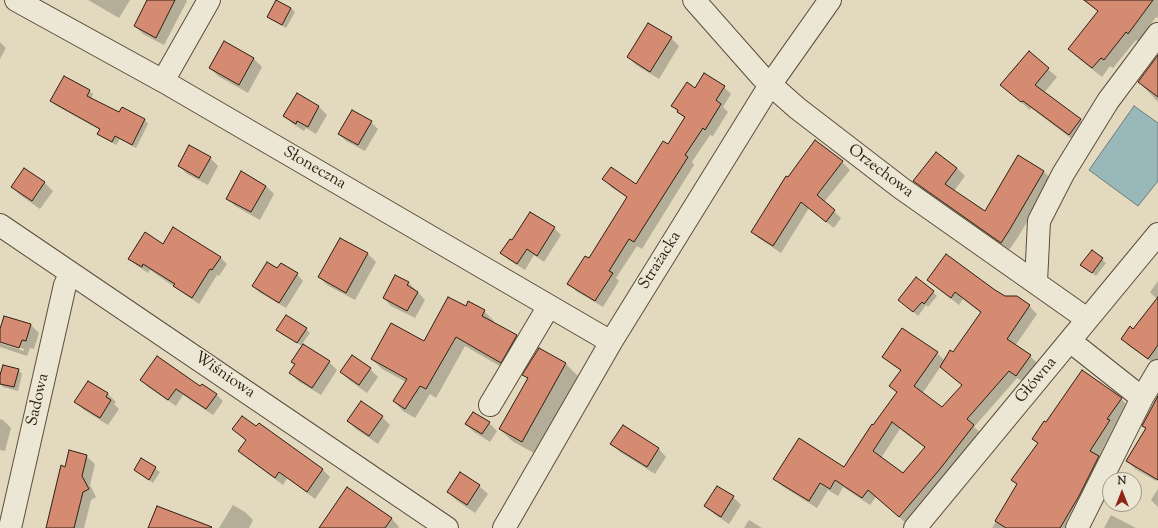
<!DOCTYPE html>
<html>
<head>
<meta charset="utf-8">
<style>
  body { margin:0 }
  #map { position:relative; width:1158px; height:528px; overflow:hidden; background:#e2d9be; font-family:"Sorts Mill Goudy",serif }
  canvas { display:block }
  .north { position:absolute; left:1102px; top:472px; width:40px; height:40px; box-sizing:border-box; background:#ece6d5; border:1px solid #a09787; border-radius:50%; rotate:0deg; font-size:11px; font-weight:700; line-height:16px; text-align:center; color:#2e2011 }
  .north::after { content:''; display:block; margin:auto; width:14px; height:18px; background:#8f2418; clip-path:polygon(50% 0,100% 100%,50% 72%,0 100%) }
</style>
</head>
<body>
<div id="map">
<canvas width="1158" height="528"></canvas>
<div class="north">N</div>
</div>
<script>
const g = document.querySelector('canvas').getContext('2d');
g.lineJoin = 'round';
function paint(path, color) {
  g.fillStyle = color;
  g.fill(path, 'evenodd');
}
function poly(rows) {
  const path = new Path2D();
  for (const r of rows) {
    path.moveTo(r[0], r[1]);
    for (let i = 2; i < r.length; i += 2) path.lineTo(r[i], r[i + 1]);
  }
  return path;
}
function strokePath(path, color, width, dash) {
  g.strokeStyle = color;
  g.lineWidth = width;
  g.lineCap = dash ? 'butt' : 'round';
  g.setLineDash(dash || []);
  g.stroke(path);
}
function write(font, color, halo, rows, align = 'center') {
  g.font = font + ' "Sorts Mill Goudy",serif';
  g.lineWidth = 3.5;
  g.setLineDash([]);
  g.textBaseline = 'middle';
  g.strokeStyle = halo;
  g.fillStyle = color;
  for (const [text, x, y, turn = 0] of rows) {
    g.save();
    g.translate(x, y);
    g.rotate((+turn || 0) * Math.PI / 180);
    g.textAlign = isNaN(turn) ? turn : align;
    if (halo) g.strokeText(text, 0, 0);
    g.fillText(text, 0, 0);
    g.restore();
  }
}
const water = poly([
  [1134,106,1158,123,1158,181,1138,206,1089,170,1134,106]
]);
const shadow = poly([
  [88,0,130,0,119,18],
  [148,0,186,0,187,1,164,45,143,34,135,26],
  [1083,0,1158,0,1158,18,1156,17,1138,42,1136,40,1113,68,1110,66,1102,77,1078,58,1069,49,1099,12],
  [291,8,295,12,286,28,272,20,268,17],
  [671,38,679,46,659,79,636,65,628,57],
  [0,42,6,48,0,59],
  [225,42,254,59,262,67,248,93,218,76,210,68],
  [1029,53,1057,77,1044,93,1080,120,1088,128,1077,143,1031,108,1030,110,1002,85],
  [1158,57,1158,102,1139,82],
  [724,87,731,94,723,107,728,112,713,136,710,135,692,162,694,165,642,249,637,246,616,278,619,281,603,307,576,291,569,283,589,260,628,198,611,187,604,179,636,186,668,146,685,119,673,106,695,90],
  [89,91,93,94,91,99,120,113,123,108,145,120,148,124,136,148,120,139,116,145,102,137,98,133,100,130,55,105,51,101],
  [297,95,319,107,327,115,316,134,306,128,304,131,293,124,284,116],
  [371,122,378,129,365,151,346,141,339,134],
  [816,142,842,162,850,170,824,202,841,218,834,228,809,208,781,253,760,239,752,232,788,178],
  [936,153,957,168,965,176,954,191,985,212,1018,157,1044,172,1052,180,1018,237,1009,250,922,189,915,181],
  [210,158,218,166,208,185,187,174,179,166],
  [24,169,45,183,53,191,40,209,20,195,12,187],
  [266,186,274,194,260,220,235,206,227,198],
  [554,228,561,235,544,262,534,255,525,270,509,260,502,253,512,242],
  [341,239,368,254,376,262,355,300,327,285,319,277],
  [163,245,220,257,227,264,219,276,217,275,199,304,150,270,148,273,136,265,130,259],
  [1092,251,1106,263,1096,276,1085,268],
  [297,274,303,281,286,308,259,292,253,286],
  [396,276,409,283,425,300,415,318,391,306,384,298],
  [928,280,1004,297,1016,297,1029,306,1037,314,1015,346,1030,356,1038,364,1025,383,1017,378,974,427,981,433,907,524,876,497,870,505,843,487,838,496,828,490,817,508,782,486,774,478,845,468,873,426,898,393,891,386,902,372,891,364,883,357,937,353,945,361,953,353,981,313,963,299,959,305,936,287],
  [941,366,963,386,943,409,922,394],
  [900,429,925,448,904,474,881,458],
  [1158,281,1158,362,1156,365,1129,346,1122,339,1134,330,1157,299,1150,292],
  [933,292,937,296,928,307,926,305,918,316,903,303],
  [469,303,484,311,494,321,493,323,516,336,526,345,510,372,465,346,436,398,430,394,415,418,403,411,394,401,406,382,382,369,372,359,424,342,466,308],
  [5,317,31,325,39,333,34,349,30,348,27,356,0,347,0,343,24,351,24,349,0,341,0,326,2,327],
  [306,329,310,333,302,344,329,362,337,370,321,395,298,381,290,373,296,365,292,362,302,346,282,334,278,330],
  [539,349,566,364,578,376,534,453,512,441,500,429,528,380,524,375],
  [370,369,378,377,367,393,349,380,341,372],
  [18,370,22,374,18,391,3,387,0,384,0,379],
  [141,380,201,387,216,394,223,401,213,415,183,395,176,406,148,387],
  [88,382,108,394,116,402,114,404,119,409,108,425,84,410,76,402],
  [1121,399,1130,407,1119,430,1099,458,1107,466,1074,528,992,528,1018,485,1013,480,1039,444,1033,439,1046,424],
  [1158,399,1158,479,1156,481,1135,469,1127,461,1146,429,1143,426],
  [361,402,382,417,390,425,378,444,356,429,348,421],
  [0,419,3,420,11,428,5,451,0,450],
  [489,423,497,431,490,442,474,432,466,424],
  [259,424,323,470,330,477,315,499,287,478,283,485,247,458,239,451,247,441,233,429,257,428],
  [612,444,658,448,666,457,655,474,620,452],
  [86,456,95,464,90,485,96,497,91,500,84,528,47,528,66,468],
  [142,459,160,472,153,483,135,470],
  [479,486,488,494,475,513,456,500,448,492],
  [347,488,392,519,399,527,398,528,333,528],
  [1158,489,1158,507,1151,500],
  [733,497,741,505,729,524,714,514,706,506],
  [233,505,245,512,253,520,249,528,219,528],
  [1111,515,1136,528,1104,528],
  [749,520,762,528,744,528]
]);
const building = poly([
  [147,0,175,0,156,38,134,26,147,0],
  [276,0,291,8,282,25,267,17,276,0],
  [1084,0,1153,0,1128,34,1126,32,1104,60,1101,58,1092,68,1068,49,1098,11,1084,0],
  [648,23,672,37,650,72,627,57,648,23],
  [224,41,254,58,239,85,209,68,224,41],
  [1029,51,1049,68,1035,85,1081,119,1069,135,1023,101,1021,102,1000,85,1029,51],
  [1158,55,1158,97,1138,82,1158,55],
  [704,73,725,86,716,100,721,104,705,130,703,128,685,155,688,157,634,242,629,239,609,271,613,273,595,301,567,284,585,256,589,258,627,197,602,179,611,167,636,184,663,141,668,144,685,117,677,112,678,110,671,106,687,82,695,88,704,73],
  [64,76,90,90,87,96,119,112,122,107,145,119,132,145,115,136,112,142,97,134,100,129,50,101,64,76],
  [297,93,319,106,308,127,297,121,296,124,283,116,297,93],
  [352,110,372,121,358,145,338,134,352,110],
  [815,140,843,161,817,195,835,210,826,222,801,202,773,246,751,232,786,176,788,177,815,140],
  [189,145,211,157,199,178,178,166,189,145],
  [936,152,957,168,945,184,985,211,1018,155,1044,171,1010,229,1001,243,913,181,936,152],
  [24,168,45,182,32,201,11,187,24,168],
  [241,171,266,186,251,212,226,199,241,171],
  [530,212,555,227,537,256,527,249,517,264,500,253,510,239,512,240,530,212],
  [173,227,221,257,212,270,210,269,192,298,173,286,175,284,143,264,142,267,128,259,145,232,163,244,173,227],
  [340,238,368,253,346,293,318,277,340,238],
  [1092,250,1103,258,1092,273,1080,265,1092,250],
  [946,254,995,290,1005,296,1017,296,1030,305,1007,339,1031,355,1016,376,1009,371,967,419,974,425,940,469,899,517,868,490,862,498,835,480,830,489,820,483,809,501,773,479,799,438,844,467,872,424,873,425,897,392,889,386,901,370,882,357,902,328,938,352,914,386,942,407,962,385,940,367,950,350,953,352,981,312,955,292,951,298,927,280,946,254],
  [892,422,925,447,903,473,873,451,892,422],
  [267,262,277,268,281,263,298,273,279,303,252,286,267,262],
  [395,275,409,282,407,285,418,292,407,311,383,298,395,275],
  [916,277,934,291,924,304,922,302,913,312,898,300,916,277],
  [448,297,466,306,468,301,485,310,482,316,517,335,501,363,456,337,426,389,420,386,405,409,393,401,407,379,371,359,391,323,424,341,448,297],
  [1158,297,1158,345,1148,359,1121,339,1130,326,1133,329,1158,297],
  [286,315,307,328,297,343,276,330,286,315],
  [4,316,31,324,26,341,22,340,19,348,0,342,0,329,4,316],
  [303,344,330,361,312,388,289,373,295,364,291,362,303,344],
  [539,348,566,363,522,442,499,429,528,378,522,375,539,348],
  [352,355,371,368,359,385,340,372,352,355],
  [157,356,200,386,202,384,217,394,206,409,176,389,168,400,140,380,157,356],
  [3,365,19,369,14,387,0,384,0,375,3,365],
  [1082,370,1122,398,1107,419,1110,420,1090,451,1099,456,1079,496,1060,528,1006,528,995,521,1017,484,1011,480,1038,443,1032,439,1044,421,1046,422,1082,370],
  [88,381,108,393,106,397,111,400,100,418,74,402,88,381],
  [1158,396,1158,480,1126,461,1146,428,1142,426,1158,396],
  [361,401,383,416,369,436,347,421,361,401],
  [473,412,490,422,482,434,465,424,473,412],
  [242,416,256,426,259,423,323,469,307,492,279,472,275,478,238,451,246,440,232,429,242,416],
  [623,425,659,448,647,467,610,444,623,425],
  [69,450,87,455,82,476,89,489,83,492,74,528,46,528,61,465,65,467,69,450],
  [141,458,156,467,149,480,134,470,141,458],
  [460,472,480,485,467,505,447,492,460,472],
  [717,486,734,496,721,517,704,506,717,486],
  [347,487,392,518,385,528,319,528,347,487],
  [157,506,212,527,211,528,148,528,157,506]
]);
const minor = poly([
  [16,0,163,81,611,342],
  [694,0,762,77,797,108,901,188,1087,319],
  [163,81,209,0],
  [0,225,447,528],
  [1036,282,1039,221,1063,174,1108,101,1158,34],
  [1070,341,1142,398],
  [490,405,549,306],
  [10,528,65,285,71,273],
  [504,528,611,342,770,85,830,0],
  [915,528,1158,234],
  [1077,528,1142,398,1158,371]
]);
const streetNames = [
  ["Słoneczna",314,169,30],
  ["Orzechowa",880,172,37],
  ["Strażacka",661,261,-58],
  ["Wiśniowa",224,376,34],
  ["Główna",1037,381,-50],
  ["Sadowa",39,400,-77]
];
paint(water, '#98b8ba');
strokePath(water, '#6e7b76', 1);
paint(shadow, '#0003');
paint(building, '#d48b72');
strokePath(building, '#2e2011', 1);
strokePath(minor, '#5b4e3c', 24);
strokePath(minor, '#ece6d5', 22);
write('16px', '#2e2011', '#ece6d5', streetNames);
</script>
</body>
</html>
